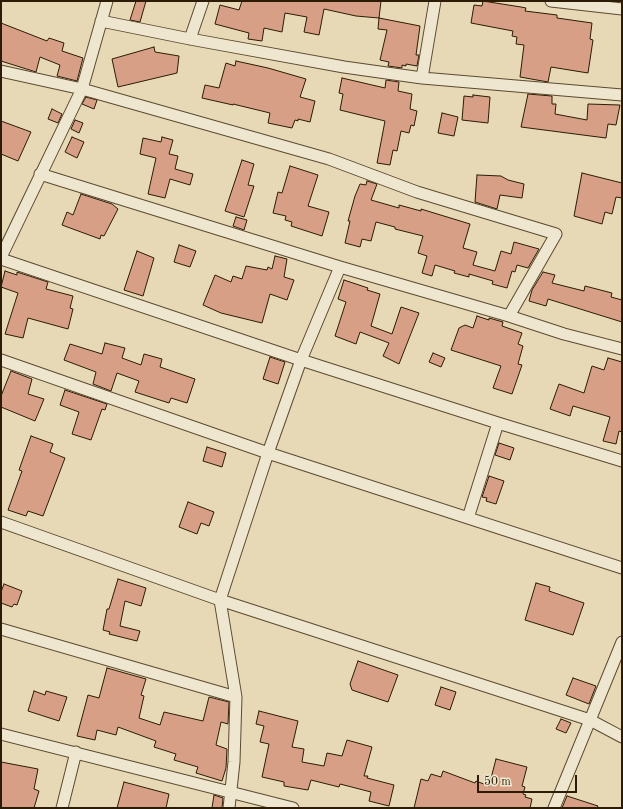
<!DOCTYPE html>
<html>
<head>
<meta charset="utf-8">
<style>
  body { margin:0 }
  #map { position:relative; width:623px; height:809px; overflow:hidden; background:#e7d9b5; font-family:"Old Standard TT",serif }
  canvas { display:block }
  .frame { position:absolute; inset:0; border:2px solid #2c1b05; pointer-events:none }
  .scale { position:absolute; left:477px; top:775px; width:100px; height:18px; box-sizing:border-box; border:2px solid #2c1b05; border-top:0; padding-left:5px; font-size:12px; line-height:14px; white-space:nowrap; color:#2c1b05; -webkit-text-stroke:3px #efe6cf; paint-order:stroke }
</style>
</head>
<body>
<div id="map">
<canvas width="623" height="809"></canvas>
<div class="frame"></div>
<div class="scale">50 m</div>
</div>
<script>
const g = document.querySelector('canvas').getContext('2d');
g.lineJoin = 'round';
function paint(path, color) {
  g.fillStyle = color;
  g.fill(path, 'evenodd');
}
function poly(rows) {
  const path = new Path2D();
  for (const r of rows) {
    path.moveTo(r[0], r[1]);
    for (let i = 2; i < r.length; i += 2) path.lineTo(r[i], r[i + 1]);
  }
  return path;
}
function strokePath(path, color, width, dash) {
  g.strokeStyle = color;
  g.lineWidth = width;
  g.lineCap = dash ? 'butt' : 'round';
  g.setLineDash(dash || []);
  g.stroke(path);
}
const building = poly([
  [136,1,146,1,140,22,130,20,136,1],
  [242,1,381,1,379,18,356,16,324,9,319,35,304,32,307,17,285,13,282,32,264,28,262,41,248,39,249,33,215,24,220,5,239,10,242,1],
  [483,1,521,7,526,8,525,11,557,15,557,18,592,23,590,39,593,40,588,73,551,67,548,82,520,77,524,45,516,44,517,37,512,36,513,31,471,23,474,5,482,6,483,1],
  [379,18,420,26,416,55,419,55,417,66,406,64,406,66,402,65,402,68,388,66,389,62,380,60,387,30,378,29,379,18],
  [1,23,47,41,49,38,64,43,62,51,83,58,77,81,57,76,60,65,40,57,36,72,1,61,1,23],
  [154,47,155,52,179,56,177,73,118,87,112,59,154,47],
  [236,61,268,68,306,79,300,97,315,101,310,122,298,119,298,121,295,120,292,128,268,123,270,113,233,104,233,105,202,98,205,85,219,88,226,63,235,66,236,61],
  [342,78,385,88,386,80,399,82,398,91,412,94,410,109,417,111,414,126,411,125,409,133,401,131,397,151,393,150,390,165,377,163,385,121,340,110,343,94,339,93,342,78],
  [528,94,552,96,552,104,556,104,555,114,587,120,588,104,620,105,616,125,608,124,606,138,521,127,528,94],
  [473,95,490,97,488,123,462,120,464,96,473,97,473,95],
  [86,97,97,100,94,109,82,104,86,97],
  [52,109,62,114,58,123,48,119,52,109],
  [442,113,458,117,454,136,438,133,442,113],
  [75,120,83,123,79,133,71,129,75,120],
  [1,121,31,132,18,161,1,154,1,121],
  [72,137,84,142,77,158,65,152,72,137],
  [162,137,173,140,169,154,178,156,175,169,193,174,190,185,170,179,165,198,148,194,156,158,140,154,143,138,161,142,162,137],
  [242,160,254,164,248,185,254,186,244,217,225,211,242,160],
  [290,166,318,175,308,206,329,212,322,236,291,226,292,222,285,220,286,216,273,213,278,192,282,193,290,166],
  [582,173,622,183,622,198,616,197,612,214,605,212,602,224,574,216,582,173],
  [477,175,501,176,508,180,524,184,522,198,500,195,497,209,475,202,477,175],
  [367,181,377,184,371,200,399,208,399,205,421,211,421,209,470,224,463,248,477,252,473,265,495,271,501,251,511,254,514,242,539,249,528,268,517,265,515,272,512,271,507,288,492,284,493,281,469,274,469,277,454,273,455,271,435,265,432,276,422,273,427,256,418,253,423,236,395,229,395,227,376,222,371,241,362,239,360,247,345,243,350,221,348,221,355,196,360,184,366,185,367,181],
  [81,194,112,204,118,209,104,236,101,235,100,239,62,225,67,212,73,215,81,194],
  [236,217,247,220,244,230,233,226,236,217],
  [179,245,196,251,190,267,174,262,179,245],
  [137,251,154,258,143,296,124,290,137,251],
  [275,256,287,259,284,277,294,280,287,300,270,294,262,323,221,313,203,305,215,275,231,282,233,276,242,279,246,266,267,270,268,267,272,269,275,256],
  [5,271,17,275,17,272,48,282,46,289,73,296,70,308,73,309,68,329,28,318,23,338,5,334,18,293,1,287,5,271],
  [543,272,555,275,552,283,584,291,585,286,612,293,611,297,622,300,622,322,548,299,546,306,529,301,532,290,543,272],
  [344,280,368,288,367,290,380,294,371,326,392,334,401,307,419,313,399,364,383,356,389,343,360,332,356,344,335,336,346,302,338,299,344,280],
  [477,316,489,320,489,318,503,322,502,326,522,333,518,344,523,346,518,364,522,365,512,394,493,388,501,366,451,350,459,328,465,325,473,328,477,316],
  [105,343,125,348,122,358,141,365,144,354,162,359,160,367,195,379,187,403,171,398,169,403,135,392,139,381,117,373,111,391,93,384,96,372,64,360,70,344,102,354,105,343],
  [433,353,445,358,441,367,429,362,433,353],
  [270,357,285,362,278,384,263,379,270,357],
  [608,358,622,362,622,432,619,431,616,444,603,441,610,417,573,406,570,416,550,409,559,384,584,393,592,366,604,370,608,358],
  [11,371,32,379,28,394,44,399,35,421,1,407,1,396,11,371],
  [65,390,107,404,105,410,102,409,91,440,72,434,79,412,60,405,65,390],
  [31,436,53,444,50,452,65,458,43,516,28,511,26,516,8,510,22,471,19,470,31,436],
  [499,443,514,448,510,460,495,455,499,443],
  [207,447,226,453,222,467,203,461,207,447],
  [489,476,504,481,496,504,486,501,487,498,482,497,489,476],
  [188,502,214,512,209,526,201,523,197,534,179,527,188,502],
  [118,579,146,588,141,606,125,601,120,626,140,631,137,641,109,634,110,632,103,630,107,609,109,609,118,579],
  [536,583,550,587,549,591,584,603,573,635,525,620,536,583],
  [4,584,22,591,17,605,14,604,12,607,1,603,1,592,4,584],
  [358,661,398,675,388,702,352,690,350,684,358,661],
  [107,668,146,679,141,695,144,696,139,718,160,725,164,712,203,721,209,697,229,702,228,724,221,722,216,745,227,749,226,768,222,781,196,773,198,767,174,760,176,754,154,747,156,741,118,727,116,735,97,730,95,740,77,736,88,695,99,698,107,668],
  [573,678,596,686,589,704,566,695,573,678],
  [441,687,456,692,450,710,435,705,441,687],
  [34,691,45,695,46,691,67,697,59,721,28,711,34,691],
  [259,711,298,721,292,747,304,749,302,762,324,766,327,753,342,756,347,740,372,747,364,776,368,776,367,778,394,785,389,806,369,801,371,792,340,784,339,787,311,780,308,790,284,786,284,782,262,777,269,744,260,742,264,726,256,724,259,711],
  [561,719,571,723,566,733,556,729,561,719],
  [496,759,527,767,522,786,525,787,523,794,526,795,525,797,532,799,530,808,414,808,421,779,428,781,431,774,441,777,443,771,475,783,476,781,489,786,496,759],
  [1,762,38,769,34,789,39,791,34,808,1,808,1,762],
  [124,782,169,794,166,808,117,808,124,782],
  [214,795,223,798,222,808,212,808,214,795],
  [567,796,598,806,597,808,562,808,567,796]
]);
const street = poly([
  [551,1,622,9],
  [101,21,190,39,344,67,422,78,622,95],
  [190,39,203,1],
  [1,71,82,89,329,159,417,192,556,234,509,316],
  [422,78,435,1],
  [40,174,340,267,509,316,564,334,622,349],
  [1,257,82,89,107,1],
  [1,259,301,360,498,423,622,461],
  [1,360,268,453,622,568],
  [468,518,498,423],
  [1,522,220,600,590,720,622,737],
  [1,629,236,697],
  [1,734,293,808],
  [62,808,76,752],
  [229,808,234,762,236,697,220,600,268,453,301,360,340,267],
  [554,808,622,642]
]);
paint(building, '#d69f86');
strokePath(building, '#2c1b05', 1);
strokePath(street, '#5b4a31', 13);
strokePath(street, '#efe6cf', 11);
</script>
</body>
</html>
